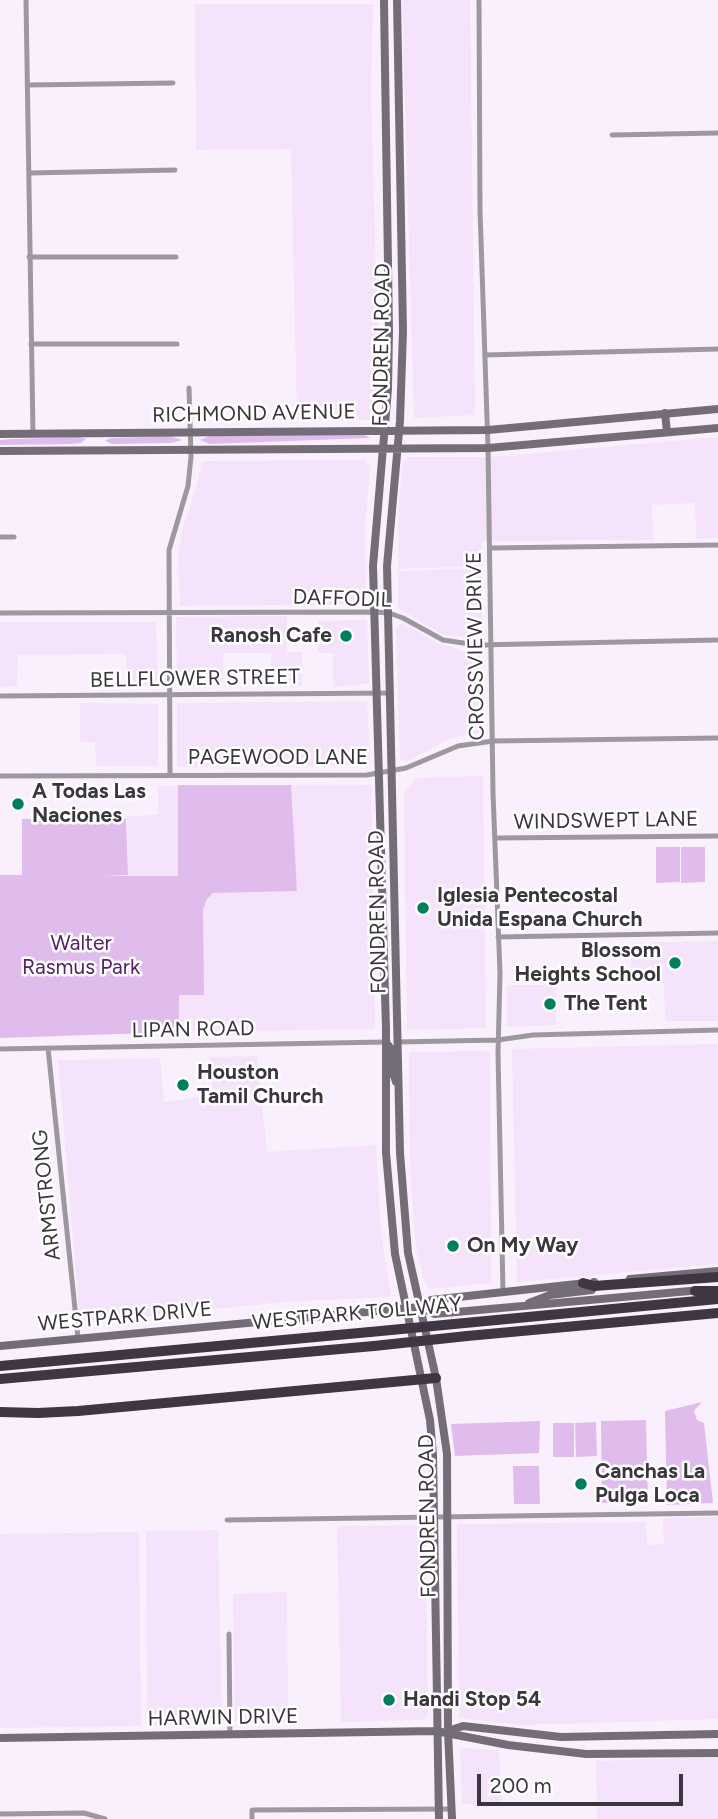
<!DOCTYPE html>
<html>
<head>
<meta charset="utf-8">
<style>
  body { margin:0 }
  #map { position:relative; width:718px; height:1819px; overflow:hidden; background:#faf0fd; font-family:Figtree,sans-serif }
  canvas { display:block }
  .scale { position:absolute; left:477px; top:1774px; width:206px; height:32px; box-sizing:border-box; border:4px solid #3b363d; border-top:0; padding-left:9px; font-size:21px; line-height:24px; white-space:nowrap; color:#3b363d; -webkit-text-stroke:5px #fff; paint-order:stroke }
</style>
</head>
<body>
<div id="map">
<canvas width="718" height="1819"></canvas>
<div class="scale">200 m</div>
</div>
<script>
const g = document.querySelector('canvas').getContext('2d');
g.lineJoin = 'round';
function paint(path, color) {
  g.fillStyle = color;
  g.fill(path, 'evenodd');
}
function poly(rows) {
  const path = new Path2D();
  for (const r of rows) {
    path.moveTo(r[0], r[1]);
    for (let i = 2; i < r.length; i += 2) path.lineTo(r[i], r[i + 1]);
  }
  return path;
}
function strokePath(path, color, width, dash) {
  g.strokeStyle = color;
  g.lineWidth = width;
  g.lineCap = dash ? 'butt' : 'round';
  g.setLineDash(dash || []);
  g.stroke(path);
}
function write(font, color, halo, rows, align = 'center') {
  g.font = font + ' Figtree,sans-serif';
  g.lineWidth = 5;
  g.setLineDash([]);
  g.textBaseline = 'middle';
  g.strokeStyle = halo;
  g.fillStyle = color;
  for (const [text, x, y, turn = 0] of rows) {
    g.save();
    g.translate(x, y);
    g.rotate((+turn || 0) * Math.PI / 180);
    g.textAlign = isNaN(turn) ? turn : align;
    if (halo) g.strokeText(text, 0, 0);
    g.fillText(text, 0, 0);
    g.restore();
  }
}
const built = poly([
  [402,0,470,0,475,415,414,418],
  [195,4,373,4,371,90,378,353,376,414,372,420,297,419,291,149,196,150],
  [718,437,718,538,696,539,695,503,652,505,653,540,482,541,481,566,398,569,399,497,403,464,408,457,491,457],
  [364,460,370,467,365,528,366,604,180,606,178,557,182,531,198,481,201,465,204,461],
  [481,568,483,634,478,638,444,635,398,608,398,571],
  [287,616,287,652,302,652,302,686,272,686,271,653,223,653,223,686,177,686,176,617],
  [367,620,369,684,333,687,333,653,318,653,318,621],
  [0,622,156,622,158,685,127,685,126,654,18,655,17,686,0,687],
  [402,623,438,643,480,656,482,732,452,738,406,762,400,759,396,628],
  [367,701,370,765,177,767,177,703],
  [80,703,158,704,158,766,96,766,95,742,80,742],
  [483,776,486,1028,407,1030,404,794,415,778],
  [371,785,375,1029,179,1032,178,877,128,876,127,816,158,815,158,786],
  [718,941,718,1021,665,1021,664,983,631,983,631,943],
  [507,985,556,985,556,1025,507,1027],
  [718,1044,718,1264,517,1282,512,1049],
  [490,1051,491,1283,429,1289,423,1277,415,1239,410,1166,409,1052],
  [257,1056,267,1152,376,1145,381,1232,391,1297,282,1302,80,1323,58,1060,160,1058,164,1102,213,1095,209,1057],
  [718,1517,718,1719,522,1725,459,1718,457,1524,646,1522,647,1545,664,1544,663,1518],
  [425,1525,428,1715,424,1720,341,1722,337,1526],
  [218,1530,222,1724,147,1726,146,1531],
  [139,1532,141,1726,0,1728,0,1534],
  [287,1592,288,1721,235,1722,233,1594],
  [460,1748,499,1750,502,1803,462,1804],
  [718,1757,718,1819,597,1819,596,1761]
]);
const green = poly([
  [337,434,365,435,370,438,210,444,200,440,212,435],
  [170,436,182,440,171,443,112,444,105,441,110,438],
  [79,437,86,439,81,443,70,444,0,445,0,440,12,439],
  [178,785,291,785,297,891,213,893,207,899,203,909,204,995,179,995,179,1032,0,1038,0,875,22,875,22,819,126,819,128,875,103,876,178,876],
  [656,847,680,847,680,882,656,883],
  [681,847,705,847,705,882,681,883],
  [702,1402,694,1411,697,1420,704,1423,713,1503,667,1505,665,1411],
  [646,1420,648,1502,602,1503,601,1421],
  [540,1421,539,1453,455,1456,451,1424],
  [596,1422,597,1456,576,1457,575,1423],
  [553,1423,574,1423,574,1457,553,1457],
  [513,1466,539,1466,540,1504,514,1504]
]);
const minor = poly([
  [26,0,33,434],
  [479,0,480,210,488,448,493,793,500,973,498,1053,503,1292],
  [28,85,173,83],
  [612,135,718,133],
  [29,173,175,170],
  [29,257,176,257],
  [31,344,177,344],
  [485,355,718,349],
  [0,537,14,537],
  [490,548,718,545],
  [0,613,374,612,389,613,403,618,443,640,477,645,718,640],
  [0,696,390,693],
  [170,774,169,550,188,486,191,457,189,388],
  [0,776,367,775,406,768,458,746,493,741,718,738],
  [495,838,718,836],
  [498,937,718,933],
  [398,1042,498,1040,533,1035,718,1030],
  [48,1048,78,1338],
  [0,1049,386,1042],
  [227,1520,718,1513],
  [229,1634,230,1735],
  [0,1814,84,1813,105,1819],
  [252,1819,252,1810,451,1809]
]);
const secondary = poly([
  [384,0,389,331,388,389,373,566,386,1029,386,1153,395,1254,430,1420,433,1455,439,1819],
  [397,0,403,331,400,421,387,566,400,1153,408,1253,436,1378,447,1454,448,1731,452,1819],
  [665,413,667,432],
  [0,434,488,430,718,409],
  [0,451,488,448,718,428],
  [388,1045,391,1049,392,1070,396,1082],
  [630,1279,718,1271],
  [529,1303,550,1295,592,1290,594,1282],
  [420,1307,434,1314,701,1290],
  [0,1346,420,1307,431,1300,586,1283],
  [448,1731,463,1726,561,1737,718,1734],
  [0,1738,436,1731,508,1745,586,1754,718,1753]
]);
const motorway = poly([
  [583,1283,594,1286,718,1277],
  [695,1291,718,1291],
  [467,1336,718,1313],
  [0,1366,370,1332],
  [0,1379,374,1346],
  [0,1412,38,1413,78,1411,436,1378]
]);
const motorwayBridge = poly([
  [370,1332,718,1299],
  [374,1346,467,1336]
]);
const markers = [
  [346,636,7,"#007e5d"],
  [18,804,7,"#007e5d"],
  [423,908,7,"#007e5d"],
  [675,963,7,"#007e5d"],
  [550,1004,7,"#007e5d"],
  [183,1085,7,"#007e5d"],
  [453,1246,7,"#007e5d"],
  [581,1484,7,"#007e5d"],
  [389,1700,7,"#007e5d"]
];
const streetNames = [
  ["FONDREN ROAD",382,345,-89],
  ["RICHMOND AVENUE",254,414,-1],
  ["DAFFODIL",342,599,2],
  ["CROSSVIEW DRIVE",476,646,-91],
  ["BELLFLOWER STREET",195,679,-1],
  ["PAGEWOOD LANE",278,758],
  ["WINDSWEPT LANE",606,821,-1],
  ["FONDREN ROAD",378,912,-91],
  ["LIPAN ROAD",193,1030,-1],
  ["ARMSTRONG",47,1195,-96],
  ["WESTPARK TOLLWAY",357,1314,-5],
  ["WESTPARK DRIVE",125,1317,-5],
  ["FONDREN ROAD",428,1516,-91],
  ["HARWIN DRIVE",223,1718,-1]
];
const poiNames = [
  ["Ranosh Cafe",332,636,"right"],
  ["A Todas Las",32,792],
  ["Naciones",32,816],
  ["Iglesia Pentecostal",437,896],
  ["Unida Espana Church",437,920],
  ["Blossom",661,951,"right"],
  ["Heights School",661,975,"right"],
  ["The Tent",564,1004],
  ["Houston",197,1073],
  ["Tamil Church",197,1097],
  ["On My Way",467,1246],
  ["Canchas La",595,1472],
  ["Pulga Loca",595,1496],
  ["Handi Stop 54",403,1700]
];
const parkNames = [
  ["Walter",81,944],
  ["Rasmus Park",81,968]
];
paint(built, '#f4e3fb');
paint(green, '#e0bced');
strokePath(minor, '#9d989f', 5);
strokePath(secondary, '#746d77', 8);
strokePath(motorway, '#3f3543', 10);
strokePath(motorwayBridge, '#3f3543', 10);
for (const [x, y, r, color] of markers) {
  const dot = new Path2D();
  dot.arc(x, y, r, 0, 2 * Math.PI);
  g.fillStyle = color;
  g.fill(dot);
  strokePath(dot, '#fff', 2.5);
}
write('21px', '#3b363d', '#fff', streetNames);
write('bold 21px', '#3b363d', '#fff', poiNames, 'left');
write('21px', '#572167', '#fff', parkNames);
</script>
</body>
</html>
